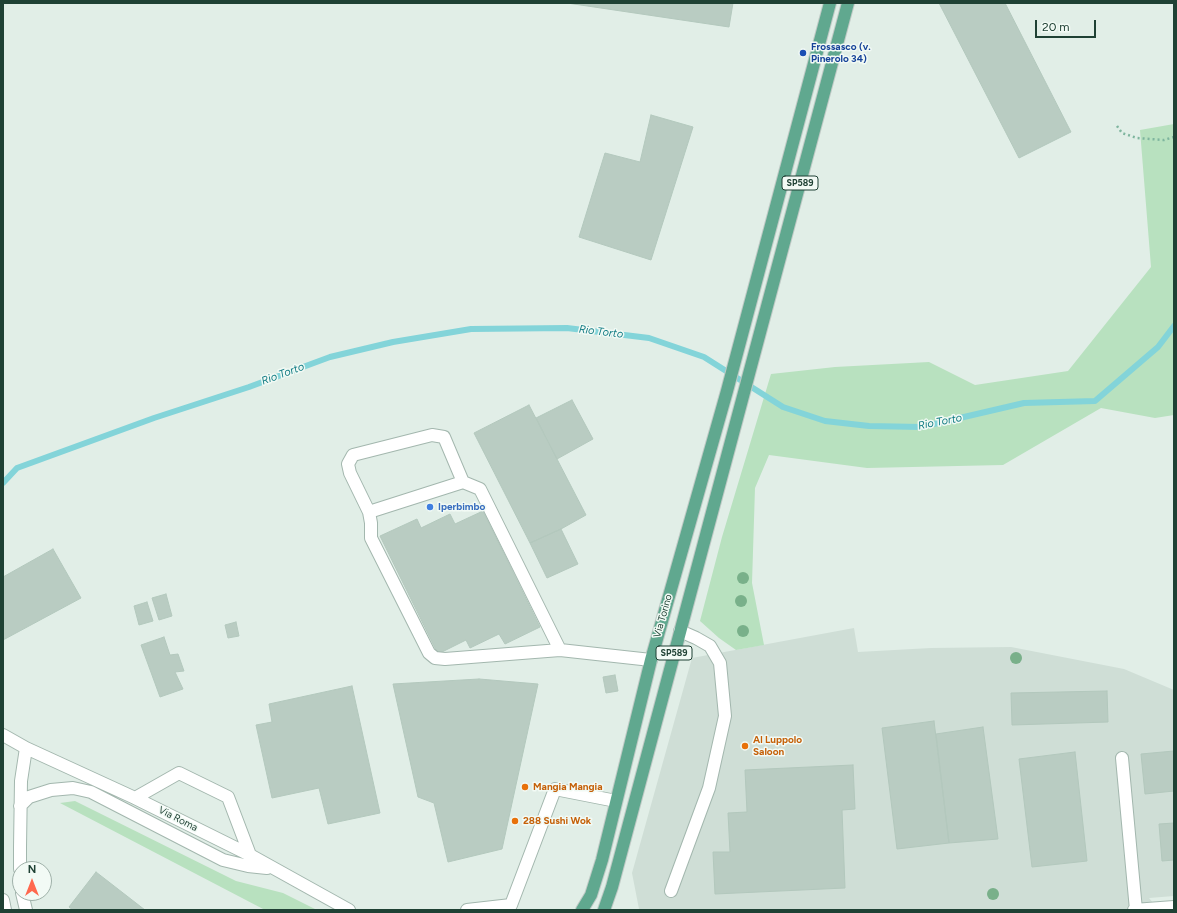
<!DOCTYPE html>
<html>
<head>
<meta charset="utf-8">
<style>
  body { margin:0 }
  #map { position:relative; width:1177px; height:913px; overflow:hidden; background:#e1eee7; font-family:Figtree,sans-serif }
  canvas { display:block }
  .frame { position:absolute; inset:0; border:4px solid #1f4134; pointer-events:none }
  .north { position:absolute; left:12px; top:861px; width:40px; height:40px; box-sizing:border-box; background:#f2faf5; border:1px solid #9eb0a8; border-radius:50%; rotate:0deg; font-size:11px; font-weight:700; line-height:16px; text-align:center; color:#1f4134 }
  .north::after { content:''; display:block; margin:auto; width:14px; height:18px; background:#ff684e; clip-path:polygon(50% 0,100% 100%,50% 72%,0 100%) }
  .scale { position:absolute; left:1035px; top:20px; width:61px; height:18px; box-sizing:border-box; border:2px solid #1f4134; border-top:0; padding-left:5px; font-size:12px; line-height:14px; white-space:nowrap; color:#1f4134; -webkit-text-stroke:3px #f2faf5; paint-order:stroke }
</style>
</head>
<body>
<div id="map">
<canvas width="1177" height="913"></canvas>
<div class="frame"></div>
<div class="north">N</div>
<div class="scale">20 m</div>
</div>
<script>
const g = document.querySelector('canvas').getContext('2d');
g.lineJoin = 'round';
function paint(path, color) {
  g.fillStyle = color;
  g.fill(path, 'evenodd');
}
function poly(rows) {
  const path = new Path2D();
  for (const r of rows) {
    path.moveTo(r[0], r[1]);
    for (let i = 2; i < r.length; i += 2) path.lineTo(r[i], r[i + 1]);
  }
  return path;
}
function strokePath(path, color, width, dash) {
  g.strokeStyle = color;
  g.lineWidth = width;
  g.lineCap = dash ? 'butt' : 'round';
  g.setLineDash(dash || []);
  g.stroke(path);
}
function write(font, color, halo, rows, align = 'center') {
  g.font = font + ' Figtree,sans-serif';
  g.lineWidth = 3;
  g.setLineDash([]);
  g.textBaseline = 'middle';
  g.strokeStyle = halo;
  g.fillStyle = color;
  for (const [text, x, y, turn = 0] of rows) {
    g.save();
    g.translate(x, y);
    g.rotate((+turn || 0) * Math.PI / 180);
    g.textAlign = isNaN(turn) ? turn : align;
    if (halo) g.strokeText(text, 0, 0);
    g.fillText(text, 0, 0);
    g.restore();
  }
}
const built = poly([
  [854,628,858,652,931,648,1011,647,1124,669,1174,690,1174,896,1149,898,1159,910,661,910,639,909,632,873,692,658]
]);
const green = poly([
  [1174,124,1174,415,1155,418,1101,408,1003,465,867,468,769,455,755,488,752,583,764,645,736,650,719,638,700,621,722,537,771,374,835,367,929,362,975,385,1068,371,1151,267,1140,130],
  [75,801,236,881,283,893,317,910,265,910,60,803]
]);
const stream = poly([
  [3,483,17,468,154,418,249,387,330,357,393,342,471,329,567,328,649,338,704,357,783,407,825,421,869,426,921,427,1024,403,1095,401,1158,347,1174,326]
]);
const building = poly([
  [567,3,733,3,729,27,567,3],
  [939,3,1005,3,1071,132,1019,158,939,3],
  [651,115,693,127,651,260,579,237,605,153,640,162,651,115],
  [572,400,593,439,557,459,536,418,572,400],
  [529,405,586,515,561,529,530,543,474,433,529,405],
  [483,511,540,627,505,644,499,634,470,648,466,640,438,654,380,536,417,519,421,528,450,514,455,524,483,511],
  [561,529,578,564,547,578,530,543,561,529],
  [53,549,81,598,3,640,3,577,53,549],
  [166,594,172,616,159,620,152,598,166,594],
  [147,602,153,621,139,625,134,606,147,602],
  [236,622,239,636,228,638,225,625,236,622],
  [164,637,170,655,178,654,184,671,175,672,183,689,160,697,141,645,164,637],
  [615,675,618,691,606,693,603,677,615,675],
  [479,679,538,684,502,849,448,862,434,803,418,797,393,684,479,679],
  [352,686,380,813,328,824,319,788,272,798,256,725,272,722,269,704,352,686],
  [1107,691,1108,722,1012,725,1011,693,1107,691],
  [934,721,949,843,897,849,882,728,934,721],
  [983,727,998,839,949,843,936,734,983,727],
  [1174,751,1174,791,1145,794,1141,754,1174,751],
  [1075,752,1087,861,1032,867,1019,759,1075,752],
  [853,765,855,809,842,810,845,888,715,894,713,852,730,852,728,813,747,812,745,770,853,765],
  [1174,823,1174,860,1162,861,1159,824,1174,823],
  [96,872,145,910,73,910,69,907,96,872]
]);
const path = poly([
  [1117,126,1122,133,1137,138,1164,140,1174,137]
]);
const minor = poly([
  [463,482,444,437,432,435,353,455,348,464,350,473,369,512,371,523,371,538,429,653,435,658,445,659,560,650,651,660],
  [369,512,463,482,480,489,560,650],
  [3,735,26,748,135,798,250,855,349,910],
  [1122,758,1136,910],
  [135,798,179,773,228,797,250,855],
  [20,806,29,797,51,790,73,788,91,792,223,860,248,866,267,868],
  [20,869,20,847,21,781,26,748],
  [671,891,709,788,725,716,720,663,710,646,696,638,680,631],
  [22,893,26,910],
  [3,900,5,910],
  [467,910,511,905,555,789,616,801],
  [1134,910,1174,907]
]);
const major = poly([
  [582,910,591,895,602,860,651,660,727,391,830,3],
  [604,910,612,887,848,3]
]);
const trees = [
  [743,578],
  [741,601],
  [743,631],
  [1016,658],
  [993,894]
];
const markers = [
  [803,53,4,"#1a4fb4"],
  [430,507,4,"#3f7fe0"],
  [745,746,4,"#e8710a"],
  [525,787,4,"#e8710a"],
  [515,821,4,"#e8710a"]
];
const shields = [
  [800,183,36],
  [674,653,36]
];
const shieldNames = [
  ["SP589",800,183],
  ["SP589",674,653]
];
const transitNames = [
  ["Frossasco (v.",811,47],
  ["Pinerolo 34)",811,59]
];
const shopNames = [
  ["Iperbimbo",438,507]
];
const streetNames = [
  ["Via Torino",663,616,-74],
  ["Via Roma",178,819,27]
];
const foodNames = [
  ["Al Luppolo",753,740],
  ["Saloon",753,752],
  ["Mangia Mangia",533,787],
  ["288 Sushi Wok",523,821]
];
const waterNames = [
  ["Rio Torto",601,332,7],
  ["Rio Torto",283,374,-20],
  ["Rio Torto",940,422,-11]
];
paint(built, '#cfded6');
paint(green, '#b8e1bf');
strokePath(stream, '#83d4d9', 6);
paint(building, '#b9ccc2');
strokePath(building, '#b3c8bd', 1);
strokePath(minor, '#a3b7ae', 14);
strokePath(major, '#c0cac6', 14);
strokePath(path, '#7eb59e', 2.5, [2, 3]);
strokePath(minor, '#fff', 12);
strokePath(major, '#60a88f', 12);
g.fillStyle = '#79b08a';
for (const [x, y] of trees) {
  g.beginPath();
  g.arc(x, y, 6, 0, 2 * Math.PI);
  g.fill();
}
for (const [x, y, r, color] of markers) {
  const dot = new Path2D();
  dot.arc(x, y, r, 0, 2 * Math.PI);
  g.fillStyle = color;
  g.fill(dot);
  strokePath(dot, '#f2faf5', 1.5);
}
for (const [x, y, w] of shields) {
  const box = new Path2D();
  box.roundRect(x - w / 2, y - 7, w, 14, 3);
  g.fillStyle = '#f2faf5';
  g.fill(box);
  strokePath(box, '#1f4134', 1);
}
write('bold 9px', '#1f4134', null, shieldNames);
write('bold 10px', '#164399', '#f2faf5', transitNames, 'left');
write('bold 10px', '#366cbe', '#f2faf5', shopNames, 'left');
write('10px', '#1f4134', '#f2faf5', streetNames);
write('bold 10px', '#c56008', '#f2faf5', foodNames, 'left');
write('italic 11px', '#127c84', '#f2faf5', waterNames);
</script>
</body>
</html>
